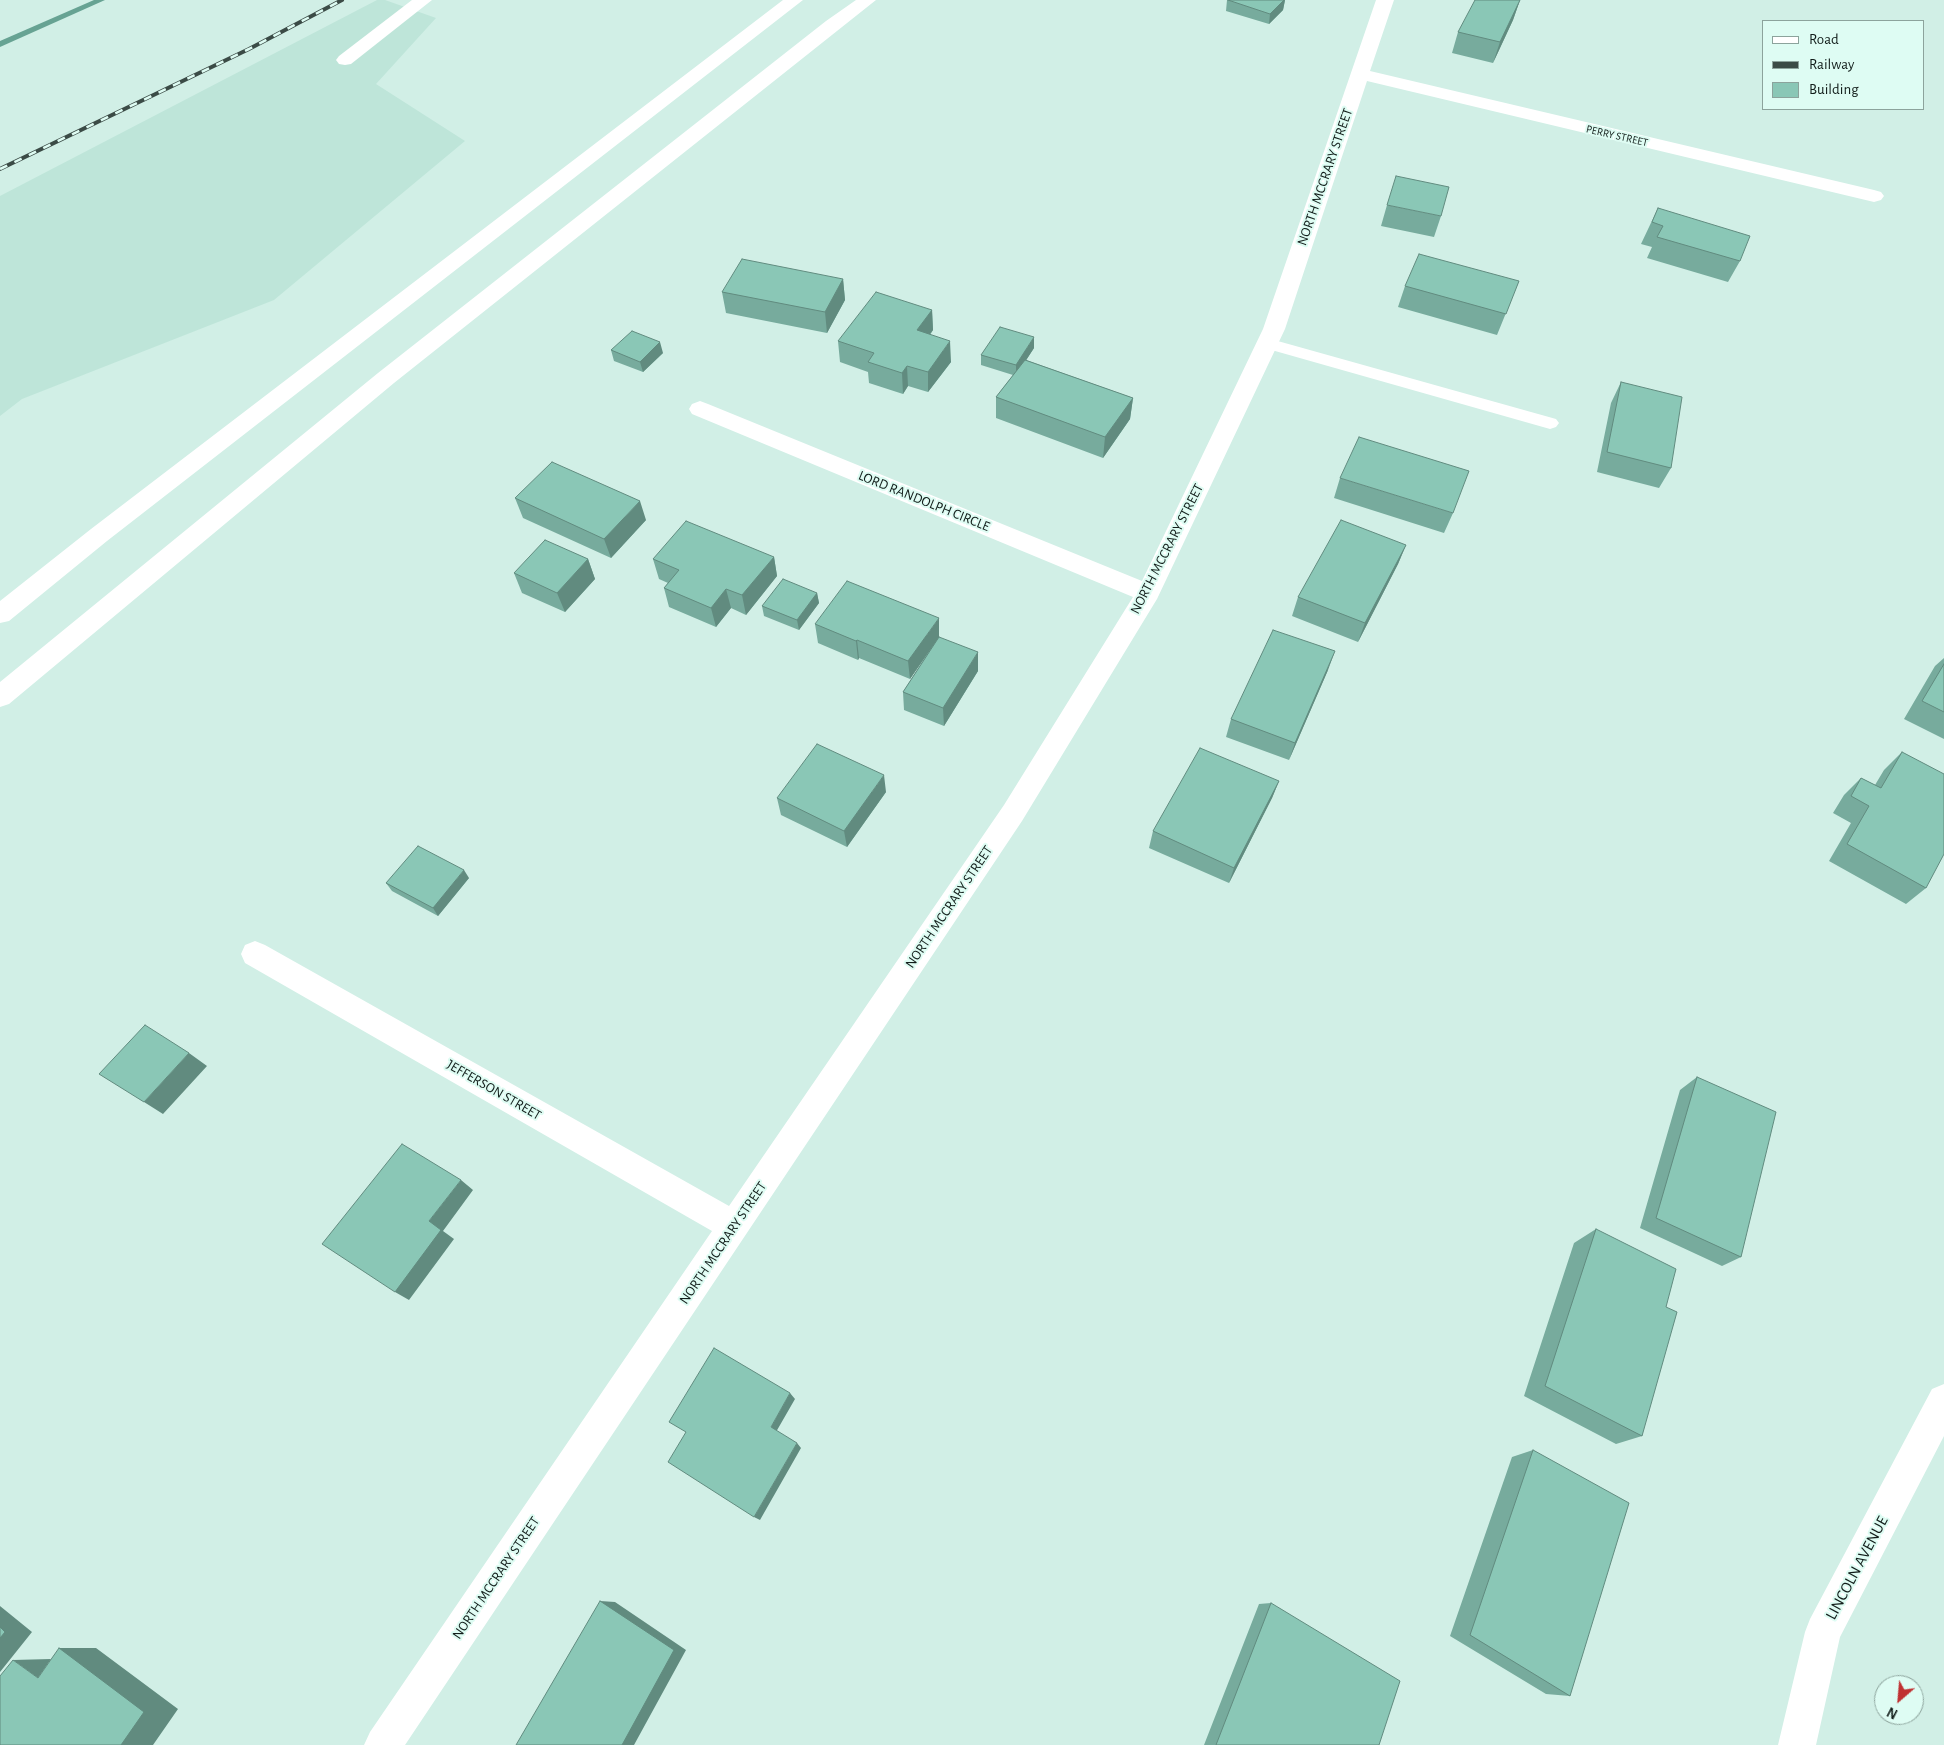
<!DOCTYPE html>
<html>
<head>
<meta charset="utf-8">
<style>
  body { margin:0 }
  #map { position:relative; width:1944px; height:1745px; overflow:hidden; background:#d1efe6; font-family:"Alegreya Sans",sans-serif }
  canvas { display:block }
  .legend { position:absolute; left:1762px; top:20px; width:162px; height:90px; box-sizing:border-box; background:#defcf3; border:1px solid #8ca39c; margin:0; padding:6px 9px; list-style:none; font-size:15px; color:#121d1a }
  .legend li { display:flex; align-items:center; gap:10px; height:25px }
  .legend b { width:25px; border:1px solid #8ca39c }
  .north { position:absolute; left:1874px; top:1675px; width:50px; height:50px; box-sizing:border-box; background:#defcf3; border:1px solid #8ca39c; border-radius:50%; rotate:207deg; font-size:14px; font-weight:700; line-height:20px; text-align:center; color:#121d1a }
  .north::after { content:''; display:block; margin:auto; width:18px; height:22px; background:#c03132; clip-path:polygon(50% 0,100% 100%,50% 72%,0 100%) }
</style>
</head>
<body>
<div id="map">
<canvas width="1944" height="1745"></canvas>
<ul class="legend">
<li><b style="height:6px;background:#fff"></b>Road</li>
<li><b style="height:6px;background:#3b4b46"></b>Railway</li>
<li><b style="height:14px;background:#8ac7b6"></b>Building</li>
</ul>
<div class="north">N</div>
</div>
<script>
const g = document.querySelector('canvas').getContext('2d');
g.lineJoin = 'round';
function paint(path, color) {
  g.fillStyle = color;
  g.fill(path, 'evenodd');
}
function poly(rows) {
  const path = new Path2D();
  for (const r of rows) {
    path.moveTo(r[0], r[1]);
    for (let i = 2; i < r.length; i += 2) path.lineTo(r[i], r[i + 1]);
  }
  return path;
}
function strokePath(path, color, width, dash) {
  g.strokeStyle = color;
  g.lineWidth = width;
  g.lineCap = dash ? 'butt' : 'round';
  g.setLineDash(dash || []);
  g.stroke(path);
}
function write(font, color, halo, rows, align = 'center') {
  g.font = font + ' "Alegreya Sans",sans-serif';
  g.lineWidth = 4;
  g.setLineDash([]);
  g.textBaseline = 'middle';
  g.strokeStyle = halo;
  g.fillStyle = color;
  for (const [text, x, y, turn = 0] of rows) {
    g.save();
    g.translate(x, y);
    g.rotate((+turn || 0) * Math.PI / 180);
    g.textAlign = isNaN(turn) ? turn : align;
    if (halo) g.strokeText(text, 0, 0);
    g.fillText(text, 0, 0);
    g.restore();
  }
}
const built = poly([
  [377,0,385,0,436,18,376,84,465,141,274,300,22,399,0,416,0,196]
]);
const stream = poly([
  [94,0,105,0,0,47,0,41,94,0]
]);
const service = poly([
  [1267,338,1556,419,1559,423,1556,427,1550,429,1261,347,1259,343,1261,339,1267,338]
]);
const minor = poly([
  [412,0,432,0,351,64,345,65,339,64,336,60,339,56,412,0],
  [1376,0,1394,0,1370,71,1874,190,1881,192,1884,196,1881,200,1874,202,1367,81,1285,329,1157,599,1022,821,405,1745,364,1745,370,1732,712,1231,245,963,241,954,245,945,255,941,265,945,729,1206,1004,805,1133,597,692,414,689,409,692,404,700,401,708,404,1142,581,1263,329,1376,0],
  [1944,1384,1944,1436,1840,1637,1816,1745,1778,1745,1805,1632,1810,1619,1932,1389,1944,1384]
]);
const motorway = poly([
  [783,0,803,0,107,541,9,621,0,623,0,601,91,529,783,0],
  [856,0,876,0,394,383,9,704,0,707,0,682,378,373,826,21,856,0]
]);
const rail = poly([
  [0,169,249,49,342,0]
]);
const wall = poly([
  [1227,0,1285,0,1283,10,1269,24,1226,11],
  [1520,0,1513,20,1493,63,1452,53,1458,32],
  [1387,205,1441,216,1434,237,1381,226],
  [1658,208,1740,261,1728,282,1647,258,1652,247,1641,244],
  [843,279,845,300,827,333,726,313,722,292],
  [1519,281,1497,335,1398,307,1405,286],
  [932,310,933,330,930,335,951,362,928,392,908,386,903,394,869,383,868,372,840,362,838,341],
  [1034,348,1026,360,1133,398,1130,419,1103,458,996,418,996,397,1013,375,981,365,981,355],
  [611,350,663,353,643,372,614,361],
  [1621,382,1671,468,1659,488,1597,472,1611,403],
  [1340,478,1453,513,1444,533,1334,498],
  [515,498,646,520,611,558,523,518],
  [1406,545,1398,564,1358,642,1292,616,1298,597],
  [774,557,777,576,746,615,731,608,716,627,669,607,664,588,668,583,659,579,653,559],
  [588,559,595,579,565,612,522,593,514,573],
  [817,593,819,603,799,630,764,616,762,606],
  [815,624,939,637,978,671,944,726,904,710,903,692,930,650,910,679,859,658,858,660,818,643],
  [1944,658,1944,739,1904,719,1935,666],
  [1328,670,1289,760,1226,737,1231,719],
  [1902,752,1926,888,1906,904,1829,861,1851,823,1833,813,1844,795,1861,778,1875,785,1884,770],
  [1279,781,1272,798,1229,883,1149,848,1153,831],
  [886,792,847,847,781,815,777,798],
  [469,878,438,916,392,891,386,883],
  [1697,1077,1741,1257,1722,1266,1640,1228,1680,1090],
  [1596,1229,1666,1307,1642,1436,1616,1444,1524,1396,1574,1243],
  [1533,1450,1570,1696,1546,1694,1450,1636,1512,1457],
  [1271,1603,1379,1745,1204,1745,1259,1604]
]);
const shadedWall = poly([
  [1284,0,1285,0,1283,10,1269,24,1270,14],
  [1520,0,1513,20,1493,63,1500,42],
  [843,279,845,300,827,333,825,312],
  [932,310,933,330,917,351,917,330],
  [1034,337,1034,348,1016,376,1016,365],
  [950,341,951,362,928,392,928,372],
  [660,342,663,353,643,372,640,362],
  [907,366,908,386,903,394,902,373],
  [1133,398,1130,419,1103,458,1105,437],
  [640,501,646,520,611,558,604,539],
  [1406,545,1398,564,1358,642,1365,623],
  [774,557,777,576,746,615,742,595],
  [588,559,595,579,565,612,557,593],
  [726,589,731,608,716,627,711,608],
  [817,593,819,603,799,630,797,620],
  [939,618,939,637,910,679,908,661],
  [857,640,859,658,858,660,856,641],
  [1335,651,1328,670,1289,760,1295,743],
  [978,652,978,671,944,726,943,708],
  [884,775,886,792,847,847,844,831],
  [1279,781,1272,798,1229,883,1234,868],
  [464,870,469,878,438,916,433,908],
  [189,1053,207,1066,163,1114,144,1102],
  [461,1180,473,1190,443,1231,454,1239,409,1300,395,1292,429,1221],
  [790,1393,795,1399,776,1432,771,1427],
  [797,1443,801,1448,760,1520,754,1517],
  [600,1601,615,1602,686,1650,634,1745,622,1745],
  [0,1606,32,1632,0,1672],
  [59,1648,96,1648,178,1709,153,1745,121,1745],
  [51,1659,38,1678,13,1660]
]);
const building = poly([
  [1228,0,1284,0,1270,14,1228,0],
  [1475,0,1520,0,1500,42,1458,32,1475,0],
  [1396,176,1449,187,1441,216,1387,205,1396,176],
  [1658,208,1750,236,1740,261,1657,237,1663,226,1652,222,1658,208],
  [1419,254,1519,281,1506,314,1405,286,1419,254],
  [742,259,843,279,825,312,722,292,742,259],
  [876,292,932,310,917,330,950,341,928,372,907,366,902,373,868,362,874,353,838,341,876,292],
  [1000,327,1034,337,1016,365,981,355,1000,327],
  [632,331,660,342,640,362,611,350,632,331],
  [1025,360,1133,398,1105,437,996,397,1025,360],
  [1621,382,1682,397,1671,468,1607,452,1621,382],
  [1359,437,1469,471,1453,513,1340,478,1359,437],
  [552,462,640,501,604,539,515,498,552,462],
  [1341,520,1406,545,1365,623,1298,597,1341,520],
  [686,521,774,557,742,595,726,589,711,608,664,588,679,570,653,559,686,521],
  [545,540,588,559,557,593,514,573,545,540],
  [783,579,817,593,797,620,762,606,783,579],
  [847,581,939,618,908,661,857,640,856,641,815,624,847,581],
  [1273,630,1335,651,1295,743,1231,719,1273,630],
  [939,637,978,652,943,708,903,692,939,637],
  [1944,664,1944,712,1922,701,1944,664],
  [817,744,884,775,844,831,777,798,817,744],
  [1200,748,1279,781,1234,868,1153,831,1200,748],
  [1902,752,1944,774,1944,854,1926,888,1847,844,1869,806,1851,796,1861,778,1881,788,1902,752],
  [418,846,464,870,433,908,386,883,418,846],
  [145,1025,189,1053,144,1102,99,1074,145,1025],
  [1697,1077,1776,1112,1741,1257,1656,1218,1697,1077],
  [402,1144,461,1180,429,1221,441,1230,395,1292,322,1244,402,1144],
  [1596,1229,1676,1269,1666,1307,1677,1312,1642,1436,1545,1386,1596,1229],
  [714,1348,790,1393,771,1427,797,1443,754,1517,668,1462,686,1432,669,1422,714,1348],
  [1533,1450,1629,1503,1570,1696,1470,1635,1533,1450],
  [600,1601,674,1650,622,1745,516,1745,600,1601],
  [1271,1603,1400,1681,1379,1745,1216,1745,1271,1603],
  [0,1627,5,1632,0,1638,0,1627],
  [59,1648,144,1712,121,1745,0,1745,0,1676,13,1660,38,1678,59,1648]
]);
const farStreetnames = [
  ["PERRY STREET",1617,136,13]
];
const streetNames = [
  ["NORTH MCCRARY STREET",1325,177,-71],
  ["LORD RANDOLPH CIRCLE",924,501,22],
  ["NORTH MCCRARY STREET",1167,549,-63],
  ["NORTH MCCRARY STREET",949,907,-56],
  ["JEFFERSON STREET",494,1090,30],
  ["NORTH MCCRARY STREET",723,1243,-56],
  ["NORTH MCCRARY STREET",496,1578,-56]
];
const nearStreetnames = [
  ["LINCOLN AVENUE",1857,1568,-62]
];
paint(built, '#bee5d9');
paint(stream, '#67a393');
paint(service, '#fff');
paint(minor, '#fff');
paint(motorway, '#fff');
strokePath(rail, '#3b4b46', 4);
strokePath(rail, '#defcf3', 2.5, [8]);
paint(wall, '#77ab9d');
paint(shadedWall, '#618b7f');
paint(building, '#8ac7b6');
strokePath(building, '#618b7f', 1);
write('11px', '#121d1a', '#defcf3', farStreetnames);
write('14px', '#121d1a', '#defcf3', streetNames);
write('16px', '#121d1a', '#defcf3', nearStreetnames);
</script>
</body>
</html>
